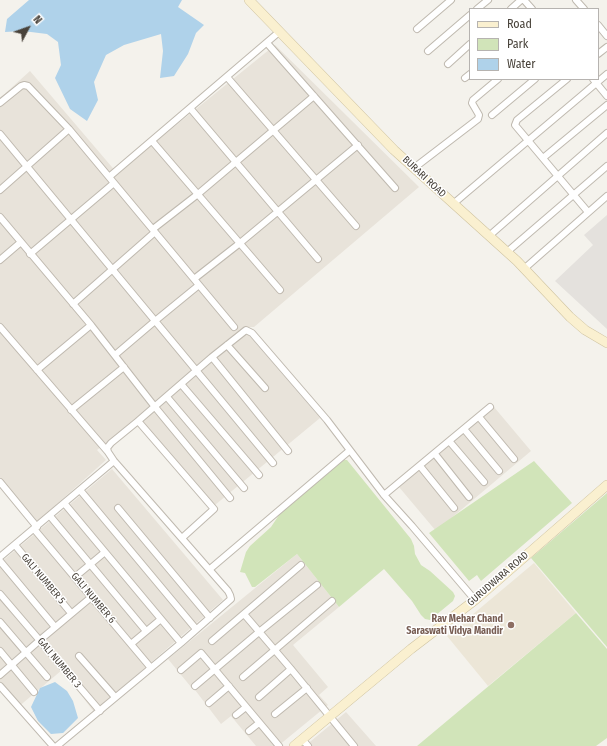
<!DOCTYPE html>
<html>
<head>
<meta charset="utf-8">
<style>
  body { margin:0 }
  #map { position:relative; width:607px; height:746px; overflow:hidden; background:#f4f2ec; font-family:"Fira Sans Condensed",sans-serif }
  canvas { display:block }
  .legend { position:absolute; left:469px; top:8px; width:130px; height:72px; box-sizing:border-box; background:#fff; border:1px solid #b6b3b0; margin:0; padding:5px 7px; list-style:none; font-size:12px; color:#48423a }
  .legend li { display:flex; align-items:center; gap:8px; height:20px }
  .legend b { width:20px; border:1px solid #b6b3b0 }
  .north { position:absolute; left:8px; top:8px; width:40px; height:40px; -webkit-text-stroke:3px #fff; paint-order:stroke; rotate:49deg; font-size:11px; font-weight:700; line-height:16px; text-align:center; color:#48423a }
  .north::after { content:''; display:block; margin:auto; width:14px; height:18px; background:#48423a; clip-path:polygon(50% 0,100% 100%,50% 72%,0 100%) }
</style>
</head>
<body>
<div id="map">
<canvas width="607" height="746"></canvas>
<ul class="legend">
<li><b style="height:5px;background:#faf0d0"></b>Road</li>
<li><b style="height:11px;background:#d1e4b9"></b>Park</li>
<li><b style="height:11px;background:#afd2ea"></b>Water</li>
</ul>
<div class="north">N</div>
</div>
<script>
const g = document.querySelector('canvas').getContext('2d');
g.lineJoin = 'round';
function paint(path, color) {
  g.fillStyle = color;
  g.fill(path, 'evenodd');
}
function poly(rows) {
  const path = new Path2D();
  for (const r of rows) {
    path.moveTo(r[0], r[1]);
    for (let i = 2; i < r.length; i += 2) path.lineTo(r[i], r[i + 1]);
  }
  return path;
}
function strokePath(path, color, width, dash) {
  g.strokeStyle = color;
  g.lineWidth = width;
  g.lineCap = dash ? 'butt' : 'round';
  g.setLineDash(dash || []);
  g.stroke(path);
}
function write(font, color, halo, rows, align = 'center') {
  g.font = font + ' "Fira Sans Condensed",sans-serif';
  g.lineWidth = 3;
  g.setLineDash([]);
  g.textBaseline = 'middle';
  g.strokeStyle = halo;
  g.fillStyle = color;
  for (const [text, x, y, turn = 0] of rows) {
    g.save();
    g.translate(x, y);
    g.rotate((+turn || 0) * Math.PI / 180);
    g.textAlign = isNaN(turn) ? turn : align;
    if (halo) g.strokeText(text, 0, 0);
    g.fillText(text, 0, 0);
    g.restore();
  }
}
const residential = poly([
  [275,45,419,187,254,327,247,327,97,450,106,460,37,522,0,477,0,98,30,71,117,173],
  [246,332,320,418,215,505,141,423],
  [494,407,531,451,436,531,399,487],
  [112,469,223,600,94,712,62,670,17,708,0,687,0,563],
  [297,554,339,607,293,645,328,687,319,695,328,705,278,746,256,746,231,716,221,724,192,686,191,687,168,659],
  [346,712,376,746,305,746]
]);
const industrial = poly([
  [607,215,607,329,555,281,593,245,584,235]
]);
const education = poly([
  [534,563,576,613,488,686,447,636]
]);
const green = poly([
  [344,460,347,460,411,539,414,546,415,554,421,565,430,571,453,592,455,596,453,601,430,620,425,619,421,615,412,601,384,569,339,607,297,554,255,587,252,587,245,573,240,572,246,552,250,546,271,527,281,512],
  [534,461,572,503,481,581,477,575,469,581,429,533],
  [607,493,607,647,531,558],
  [576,613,607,649,607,738,596,746,417,746]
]);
const water = poly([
  [29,0,182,0,178,7,204,25,196,33,188,54,174,76,160,78,163,51,161,34,124,45,106,55,94,82,98,100,87,121,70,109,55,78,61,65,58,42,47,34,23,31,5,32,7,19],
  [55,682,67,691,73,701,78,718,63,733,51,734,38,721,31,707,40,688]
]);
const street = poly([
  [524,0,532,9],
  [576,0,584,9],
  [477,9,488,0],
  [511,9,521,0],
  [598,25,607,36],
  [417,29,451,0],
  [267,43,395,188],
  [428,51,470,15],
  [598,54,607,47],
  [448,64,470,44],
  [227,77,356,226],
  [465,78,470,74],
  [567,79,517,120,515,125,588,212],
  [593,79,607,96],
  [0,103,21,86,24,85,28,86,69,129],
  [190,108,318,259],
  [492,115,535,79],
  [0,134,273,463],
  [152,141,280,290],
  [543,158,607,105],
  [414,168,478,119,479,115,472,103,473,100,498,79],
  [109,177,279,32],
  [0,190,69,129,234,327],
  [453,204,607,74],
  [0,217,91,325,155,407,230,498],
  [153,229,198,194,314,96],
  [489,236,607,133],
  [507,252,607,166],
  [30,254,114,183],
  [0,260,21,242],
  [525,268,607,196],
  [194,279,240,243,358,145],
  [73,304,155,232],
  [0,327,108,452],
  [227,345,265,388],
  [115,355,155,321,199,285],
  [212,357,288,451],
  [37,370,91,325],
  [181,384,259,475],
  [167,397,244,488],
  [71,410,124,367],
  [479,417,514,459],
  [138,421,214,509,182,538],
  [464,429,499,471],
  [450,442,484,482],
  [435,454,469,497],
  [420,466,454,508],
  [0,482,37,527],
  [80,490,196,629],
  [384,495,490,407],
  [64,503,181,643],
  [118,508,210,618],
  [50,516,146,631],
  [34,529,151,668],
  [15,545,71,613],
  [0,557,114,461],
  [0,561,55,627],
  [210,569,349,451],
  [75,577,105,552],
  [0,594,18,615],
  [244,614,291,669,354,746],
  [18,615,100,711],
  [0,622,47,677],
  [212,641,301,565],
  [131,644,161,619],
  [0,651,34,692],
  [79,656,115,697],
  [181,670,201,653,279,746],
  [0,675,40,640,89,599],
  [243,677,332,601],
  [0,686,53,746],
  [195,686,259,632,317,585],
  [259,697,291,669],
  [209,703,229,686],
  [275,714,307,688],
  [236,715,246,707],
  [249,731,259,723],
  [302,739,308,746],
  [57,746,181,643,231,599,230,595,228,591,114,461,108,452,107,448,111,443,138,421,212,357,246,330,252,333,327,420,384,495,412,526,475,600]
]);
const secondary = poly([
  [249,0,394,150,517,261,570,317,585,330,607,343],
  [294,746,411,649,475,600,607,485]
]);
const markers = [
  [511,625,4,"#8d6e63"]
];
const streetNames = [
  ["BURARI ROAD",424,177,43],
  ["GALI NUMBER 5",43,579,50],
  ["GURUDWARA ROAD",498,579,-41],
  ["GALI NUMBER 6",93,598,50],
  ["GALI NUMBER 3",59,663,50]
];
const educationNames = [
  ["Rav Mehar Chand",503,619],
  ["Saraswati Vidya Mandir",503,631]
];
paint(residential, '#e8e3da');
paint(industrial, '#e4e1dd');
paint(education, '#ece6d7');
paint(green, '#d1e4b9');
paint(water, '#afd2ea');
strokePath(street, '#bfb9af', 8);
strokePath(secondary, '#cfc3a0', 10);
strokePath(street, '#fff', 6);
strokePath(secondary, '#faf0d0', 9);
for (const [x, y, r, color] of markers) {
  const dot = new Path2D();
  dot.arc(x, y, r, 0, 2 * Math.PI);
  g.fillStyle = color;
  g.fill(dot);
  strokePath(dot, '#fff', 1.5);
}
write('10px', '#48423a', '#fff', streetNames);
write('bold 10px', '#785e54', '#fff', educationNames, 'right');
</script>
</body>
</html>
